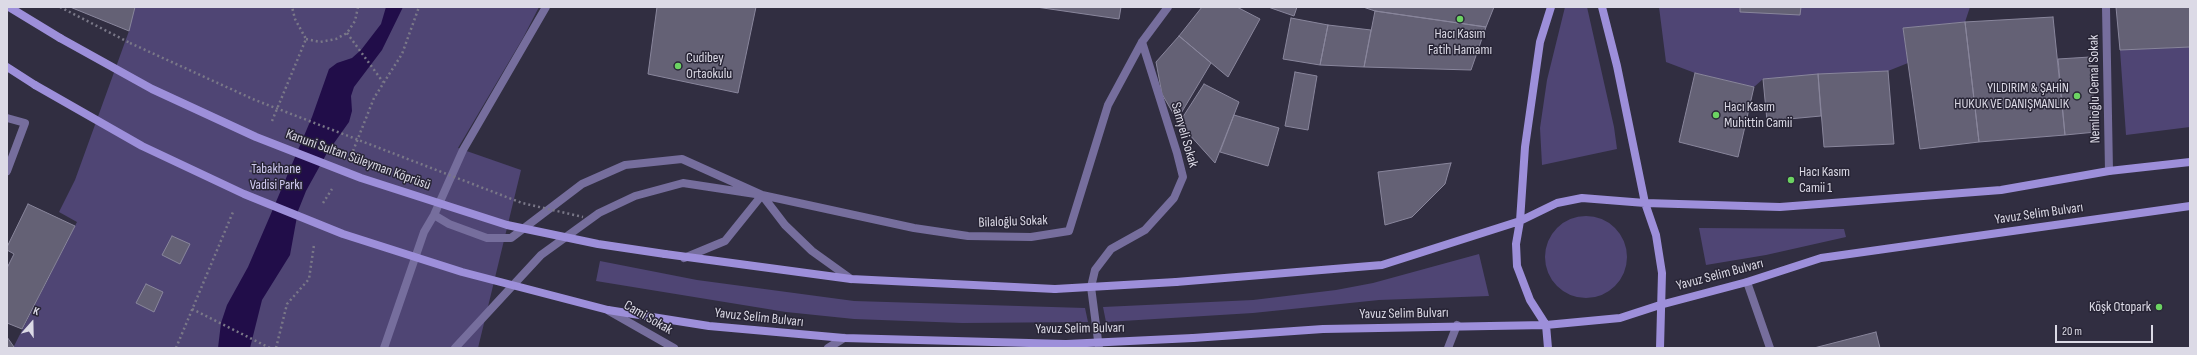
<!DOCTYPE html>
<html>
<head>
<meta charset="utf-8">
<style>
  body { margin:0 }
  #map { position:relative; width:2197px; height:355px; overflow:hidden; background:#312e41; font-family:"Sofia Sans Condensed",sans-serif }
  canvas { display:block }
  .frame { position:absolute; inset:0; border:8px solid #dcdae6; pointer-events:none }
  .north { position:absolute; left:12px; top:303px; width:40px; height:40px; -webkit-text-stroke:3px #282536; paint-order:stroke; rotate:20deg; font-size:11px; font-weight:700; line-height:16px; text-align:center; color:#dcdae6 }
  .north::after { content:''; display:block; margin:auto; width:14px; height:18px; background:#dcdae6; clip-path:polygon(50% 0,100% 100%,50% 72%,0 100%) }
  .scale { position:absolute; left:2055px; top:325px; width:98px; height:18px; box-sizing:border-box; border:2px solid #dcdae6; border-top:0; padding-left:5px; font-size:12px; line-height:14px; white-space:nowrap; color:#dcdae6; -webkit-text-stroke:3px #282536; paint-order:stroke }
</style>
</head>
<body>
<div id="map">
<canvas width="2197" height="355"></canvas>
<div class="frame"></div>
<div class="north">K</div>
<div class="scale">20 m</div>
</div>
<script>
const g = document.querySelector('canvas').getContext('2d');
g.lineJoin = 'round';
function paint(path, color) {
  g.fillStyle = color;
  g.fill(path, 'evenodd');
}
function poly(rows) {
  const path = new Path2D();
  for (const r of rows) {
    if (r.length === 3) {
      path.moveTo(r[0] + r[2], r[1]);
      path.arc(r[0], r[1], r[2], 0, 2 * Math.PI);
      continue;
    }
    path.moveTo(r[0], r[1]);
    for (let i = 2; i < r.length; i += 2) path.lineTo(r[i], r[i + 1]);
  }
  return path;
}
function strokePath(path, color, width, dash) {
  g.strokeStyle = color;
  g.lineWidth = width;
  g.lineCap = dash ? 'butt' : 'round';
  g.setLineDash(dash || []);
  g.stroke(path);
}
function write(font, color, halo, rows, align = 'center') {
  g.font = font + ' "Sofia Sans Condensed",sans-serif';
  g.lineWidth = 3;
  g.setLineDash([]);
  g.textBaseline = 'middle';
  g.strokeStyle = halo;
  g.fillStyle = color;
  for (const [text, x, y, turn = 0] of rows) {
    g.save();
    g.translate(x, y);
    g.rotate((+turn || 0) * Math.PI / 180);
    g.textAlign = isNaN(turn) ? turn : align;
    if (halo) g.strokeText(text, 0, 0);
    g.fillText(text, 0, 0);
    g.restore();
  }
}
const green = poly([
  [135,7,539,7,523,38,458,148,521,170,478,348,13,348,77,222,59,212,75,180,129,31],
  [1565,7,1587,7,1614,127,1617,149,1542,165,1540,128,1547,80],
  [1659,7,1970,7,1965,22,1903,28,1908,63,1888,71,1763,79,1754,87,1695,73,1666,62],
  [2190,47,2190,127,2126,135,2120,50],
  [1586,257,41],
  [1699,228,1844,229,1846,237,1766,255,1706,265],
  [1479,254,1489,296,1379,300,1253,313,1106,322,1103,307,1253,300,1336,290,1373,283],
  [600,261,697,280,854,301,1085,308,1088,322,962,323,854,319,786,312,596,281]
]);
const water = poly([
  [386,7,403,7,382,50,354,87,351,96,352,111,349,122,327,153,306,191,298,211,290,255,262,300,250,348,218,348,221,323,227,305,248,267,270,216,312,117,329,69,337,63,352,58,361,50,381,24]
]);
const building = poly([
  [70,7,135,7,129,31,70,7],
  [657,7,756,7,738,93,648,74,657,7],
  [1036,7,1121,7,1119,19,1036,7],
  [1202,7,1237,7,1260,19,1228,77,1179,36,1202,7],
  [1268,7,1297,7,1294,16,1268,7],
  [1363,7,1494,7,1486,27,1375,11,1363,7],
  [1740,7,1801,7,1800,15,1740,12,1740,7],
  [2116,7,2190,7,2190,47,2120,50,2116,7],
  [1375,11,1486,27,1471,70,1364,67,1375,11],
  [2053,17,2065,135,1979,142,1965,22,2053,17],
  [1291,18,1328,25,1320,65,1283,59,1291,18],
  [1965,22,1979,142,1920,149,1903,28,1965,22],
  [1328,25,1371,30,1364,67,1320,65,1328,25],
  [1179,36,1211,63,1177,120,1162,94,1156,62,1179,36],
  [2090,57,2096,132,2065,135,2058,59,2090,57],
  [1888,71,1894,144,1824,147,1818,74,1888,71],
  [1295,72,1317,76,1308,130,1285,126,1295,72],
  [1695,73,1754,87,1738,157,1679,142,1695,73],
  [1818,74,1821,116,1767,121,1763,79,1818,74],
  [1204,84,1239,102,1215,163,1179,123,1204,84],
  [1234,115,1279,128,1268,166,1220,152,1234,115],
  [1451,163,1445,184,1412,217,1385,225,1378,172,1451,163],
  [28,204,75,226,22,329,7,323,7,268,14,254,7,250,7,247,28,204],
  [172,236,190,244,180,264,162,255,172,236],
  [146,284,163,292,154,312,136,303,146,284],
  [1876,332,1880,348,1814,348,1876,332],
  [7,337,14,347,13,348,7,348,7,337]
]);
const path = poly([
  [60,7,130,43],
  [347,33,383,82],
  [306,39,320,42,336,39,347,33,355,21,358,7],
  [272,121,306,39,295,19,292,7],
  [353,151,374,98,402,54,419,7],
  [250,172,256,159],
  [323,203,332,189],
  [192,309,270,348],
  [176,348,233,212],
  [276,348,287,304,309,279,314,245]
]);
const street = poly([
  [2106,7,2109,171],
  [7,118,25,123,7,171],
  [434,215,449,224,487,238,511,238,582,184,625,165,682,159,762,195,785,225,812,251,851,279],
  [684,258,725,241,762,195],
  [1747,282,1770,348],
  [609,311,674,348],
  [384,348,424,232,434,215,463,150,546,7],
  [455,348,541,255,599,213,635,196,683,183,762,195,914,228,968,236,1031,237,1069,231,1108,105,1142,42,1168,7],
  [828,348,844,338],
  [1099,348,1091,287,1095,270,1111,249,1145,230,1174,198,1183,177,1177,153,1142,42],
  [1448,348,1457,325]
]);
const secondary = poly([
  [9,7,60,38],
  [1602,7,1617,66,1645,203,1656,235,1662,273,1660,348],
  [7,67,35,85],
  [665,254,851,279,1055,289],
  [1176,282,1382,265,1520,221,1557,203,1582,198,1645,203,1780,207,2001,190,2109,171,2190,162],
  [608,310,709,326,844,338,1066,344],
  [1193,338,1323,329,1546,325,1620,318,1660,305,1747,282,1821,258,2190,206],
  [1548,348,1546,325,1530,300,1517,266,1516,244,1520,221,1525,147,1540,42,1551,7]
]);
const pathBridge = poly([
  [130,43,255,100,400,156,522,203,583,217]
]);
const secondaryBridge = poly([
  [60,38,152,89,256,137,361,178,507,225,598,244,665,254],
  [35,85,142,146,244,194,343,234,462,272,608,310],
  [1055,289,1176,282],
  [1066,344,1193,338]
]);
const markers = [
  [1460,19,4,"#6cd362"],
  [678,66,4,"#6cd362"],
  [2077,96,4,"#6cd362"],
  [1716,115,4,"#6cd362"],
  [1791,180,4,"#6cd362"],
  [2159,307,4,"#6cd362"]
];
const poiNames = [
  ["Hacı Kasım",1460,34,"center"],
  ["Fatih Hamamı",1460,50,"center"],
  ["Cudibey",686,58],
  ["Ortaokulu",686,74],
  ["YILDIRIM & ŞAHİN",2069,88,"right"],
  ["HUKUK VE DANIŞMANLIK",2069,104,"right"],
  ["Hacı Kasım",1724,107],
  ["Muhittin Camii",1724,123],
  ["Hacı Kasım",1799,172],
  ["Camii 1",1799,188],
  ["Köşk Otopark",2151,307,"right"]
];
const streetNames = [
  ["Nemlioğlu Cemal Sokak",2095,89,-91],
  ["Samyeli Sokak",1184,135,74],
  ["Kanuni Sultan Süleyman Köprüsü",358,160,20],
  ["Yavuz Selim Bulvarı",2039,214,-8],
  ["Bilaloğlu Sokak",1013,222,-2],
  ["Yavuz Selim Bulvarı",1720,275,-15],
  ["Yavuz Selim Bulvarı",1404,314,-1],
  ["Cami Sokak",648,318,30],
  ["Yavuz Selim Bulvarı",759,318,6],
  ["Yavuz Selim Bulvarı",1080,329,-1]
];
const parkNames = [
  ["Tabakhane",276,169],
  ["Vadisi Parkı",276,185]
];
paint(green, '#4f4574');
paint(water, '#210d49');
paint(building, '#646175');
strokePath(building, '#89869c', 1);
strokePath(path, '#7a7888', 2.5, [2, 3]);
strokePath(street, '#766e9d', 8);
strokePath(secondary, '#9d8fda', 8);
strokePath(pathBridge, '#7a7888', 2.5, [2, 3]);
strokePath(secondaryBridge, '#9d8fda', 8);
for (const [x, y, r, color] of markers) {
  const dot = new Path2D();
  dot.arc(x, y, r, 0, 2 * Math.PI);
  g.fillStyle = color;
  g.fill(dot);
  strokePath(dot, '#282536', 1.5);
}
write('14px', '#dcdae6', '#282536', poiNames, 'left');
write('14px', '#dcdae6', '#282536', streetNames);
write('14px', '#d0caf1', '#282536', parkNames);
</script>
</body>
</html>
